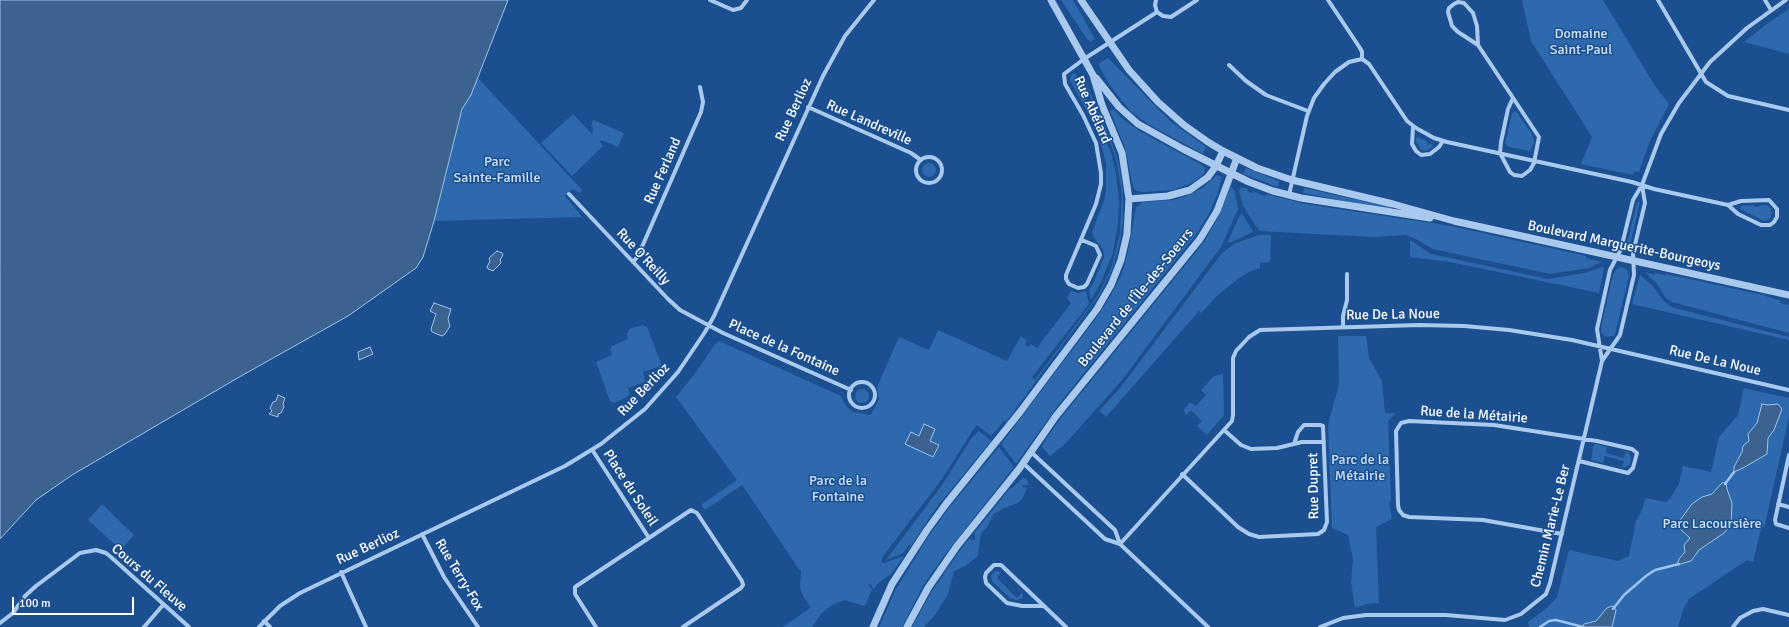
<!DOCTYPE html>
<html>
<head>
<meta charset="utf-8">
<style>
  body { margin:0 }
  #map { position:relative; width:1789px; height:627px; overflow:hidden; background:#1b4f8f; font-family:Signika,sans-serif }
  canvas { display:block }
  .scale { position:absolute; left:12px; top:597px; width:122px; height:18px; box-sizing:border-box; border:2px solid #fff; border-top:0; padding-left:5px; font-size:12px; line-height:14px; white-space:nowrap; color:#fff; -webkit-text-stroke:3px #1b4f8f; paint-order:stroke }
</style>
</head>
<body>
<div id="map">
<canvas width="1789" height="627"></canvas>
<div class="scale">100 m</div>
</div>
<script>
const g = document.querySelector('canvas').getContext('2d');
g.lineJoin = 'round';
function paint(path, color) {
  g.fillStyle = color;
  g.fill(path, 'evenodd');
}
function poly(rows) {
  const path = new Path2D();
  for (const r of rows) {
    if (r.length === 3) {
      path.moveTo(r[0] + r[2], r[1]);
      path.arc(r[0], r[1], r[2], 0, 2 * Math.PI);
      continue;
    }
    path.moveTo(r[0], r[1]);
    for (let i = 2; i < r.length; i += 2) path.lineTo(r[i], r[i + 1]);
  }
  return path;
}
function strokePath(path, color, width, dash) {
  g.strokeStyle = color;
  g.lineWidth = width;
  g.lineCap = dash ? 'butt' : 'round';
  g.setLineDash(dash || []);
  g.stroke(path);
}
function write(font, color, halo, rows, align = 'center') {
  g.font = font + ' Signika,sans-serif';
  g.lineWidth = 3;
  g.setLineDash([]);
  g.textBaseline = 'middle';
  g.strokeStyle = halo;
  g.fillStyle = color;
  for (const [text, x, y, turn = 0] of rows) {
    g.save();
    g.translate(x, y);
    g.rotate((+turn || 0) * Math.PI / 180);
    g.textAlign = isNaN(turn) ? turn : align;
    if (halo) g.strokeText(text, 0, 0);
    g.fillText(text, 0, 0);
    g.restore();
  }
}
const green = poly([
  [1061,0,1073,0,1095,39,1091,42,1087,39],
  [1522,0,1603,0,1655,86,1669,104,1649,143,1639,172,1635,171,1632,175,1581,164,1592,137,1531,41],
  [1789,9,1789,54,1744,42,1768,23],
  [1108,58,1170,121,1206,147,1203,154,1148,124,1130,111,1109,84,1098,64],
  [1075,73,1111,153,1116,174,1119,201,1118,223,1113,253,1101,282,1091,300,1089,290,1093,284,1104,257,1103,249,1094,238,1092,232,1104,201,1106,189,1106,163,1098,132,1070,80,1071,75],
  [477,77,582,190,580,193,572,189,565,196,582,217,434,221,462,109,471,95],
  [1083,77,1112,143,1119,165,1123,190,1123,222,1119,246,1112,270,1100,294,1006,422,1004,421,991,436,977,425,973,430,942,479,884,555,881,561,884,563,904,556,892,573,877,584,874,589,870,584,868,585,872,589,865,606,844,600,829,607,821,614,812,627,783,627,810,608,810,606,804,598,800,588,801,572,742,485,705,510,701,505,737,480,676,397,694,375,715,344,719,341,841,396,846,406,853,412,871,415,879,399,877,387,899,337,929,350,938,330,1007,361,1021,336,1027,341,1025,344,1028,347,1031,344,1037,348,1071,303,1067,298,1071,291,1078,293,1086,291,1089,304,1032,377,1035,380,1098,295,1111,269,1120,234,1122,193,1117,164,1110,141,1082,79],
  [1113,109,1125,121,1141,132,1202,165,1205,169,1204,174,1192,183,1173,190,1143,192,1136,191,1133,187,1125,148,1110,111],
  [1516,111,1533,136,1534,143,1530,151,1509,147,1505,144,1512,113],
  [573,114,592,134,594,128,591,127,593,120,624,133,618,147,601,140,600,142,603,146,572,176,541,143],
  [1418,137,1428,142,1427,144,1429,145,1430,143,1432,144,1433,147,1426,151,1421,150,1416,141,1416,138],
  [929,170,7],
  [1246,168,1279,181,1278,187,1243,174],
  [1217,175,1222,177,1217,195,1210,212,1195,236,1059,404,1016,464,1001,444,1097,317,1111,295,1121,276,1128,252,1136,207,1143,202,1173,200,1186,196,1201,189],
  [1231,186,1235,192,1238,209,1221,247,1122,380,1065,444,1050,456,1042,447,1044,442,1060,419,1204,242,1219,216],
  [1241,187,1248,189,1247,191,1252,193,1253,191,1265,196,1266,194,1305,204,1451,226,1586,256,1586,258,1601,262,1589,268,1550,274,1433,249,1414,238,1406,235,1373,237,1259,231,1243,206,1239,191],
  [1304,188,1391,207,1390,210,1303,193],
  [1637,202,1640,202,1630,245,1627,244],
  [1754,205,1755,207,1765,205,1770,207,1772,213,1770,219,1764,221,1740,209,1741,206],
  [1242,213,1253,232,1229,243,1228,241,1240,215],
  [1258,235,1271,235,1270,262,1260,263,1260,268,1251,271,1239,278,1218,295,1201,313,1199,311,1106,417,1099,411,1120,388,1222,253,1234,244],
  [1410,240,1431,254,1548,279,1584,273,1603,267,1604,268,1599,293,1450,262,1410,257],
  [1621,267,1627,270,1629,276,1615,334,1613,336,1606,337,1601,332,1601,328,1613,274,1617,269],
  [1645,272,1655,275,1655,273,1665,275,1666,274,1763,295,1781,301,1780,303,1789,305,1789,333,1672,302,1666,298,1657,284],
  [1640,275,1653,286,1663,300,1671,307,1789,337,1789,340,1632,304],
  [642,325,647,327,661,363,661,366,643,372,645,382,628,388,630,393,627,397,614,403,610,401,596,362,612,355,610,350,612,346,628,339,627,336,629,329],
  [1338,336,1366,336,1369,358,1382,381,1385,413,1396,413,1388,421,1391,501,1389,502,1392,519,1376,527,1379,603,1365,604,1363,606,1355,607,1351,583,1353,559,1348,535,1332,528,1328,425,1339,384],
  [1223,374,1224,415,1207,435,1197,426,1202,421,1191,410,1186,415,1184,410,1190,402,1196,406,1206,395,1201,390,1214,376],
  [1744,388,1789,398,1789,417,1765,524,1761,529,1753,562,1747,560,1689,599,1683,610,1678,627,1529,627,1528,622,1548,607,1557,597,1569,550,1618,561,1629,556,1636,521,1642,510,1645,498,1666,502,1670,499,1679,484,1683,466,1711,472,1719,437,1738,415],
  [862,396,7],
  [979,431,991,441,936,508,911,546,909,545,903,553,886,560,942,485,971,439],
  [1596,444,1607,447,1606,453,1624,458,1626,451,1628,452,1631,457,1630,464,1626,467,1622,467,1624,461,1605,456,1603,463,1591,460,1593,446],
  [999,447,1014,467,943,557,923,586,902,627,879,627,895,591,926,540,948,509],
  [1024,477,1028,481,1028,485,1022,485,1023,488,1027,487,1023,498,1018,503,1004,508,994,514,987,527,981,533,978,556,965,566,954,571,948,594,935,615,924,627,912,627,932,591,958,553,969,539,975,540,975,532,1010,488,1011,489],
  [102,504,134,535,121,550,88,520],
  [995,571,1001,572,997,578,1017,598,1022,592,1023,598,1016,600,1010,598,992,581,991,576]
]);
const water = poly([
  [0,0,508,0,471,95,462,109,434,221,423,257,416,268,348,316,241,376,72,475,36,500,0,539,0,0],
  [497,251,502,253,503,255,500,260,501,263,493,271,488,269,487,267,490,261,489,258,497,251],
  [434,303,451,309,448,319,450,326,445,334,442,336,432,332,431,329,436,314,430,311,434,303],
  [370,347,373,354,359,360,358,352,370,347],
  [278,395,285,398,283,404,284,407,281,413,278,414,278,417,269,414,272,411,270,408,273,402,276,401,278,395],
  [1762,404,1768,405,1778,404,1782,409,1774,430,1768,438,1767,454,1743,468,1734,472,1734,467,1742,452,1743,446,1749,441,1748,434,1757,423,1762,404],
  [924,424,935,429,930,441,939,445,933,457,905,444,911,432,919,436,924,424],
  [1726,482,1727,489,1732,503,1731,524,1724,533,1699,550,1691,561,1677,565,1679,559,1685,552,1684,545,1690,538,1679,528,1678,523,1692,504,1702,497,1712,494,1722,483,1726,482],
  [1612,606,1614,607,1616,610,1612,627,1582,627,1584,624,1596,621,1607,608,1612,606]
]);
const stream = poly([
  [1725,484,1734,472],
  [1613,609,1624,595,1646,576,1655,570,1679,564],
  [1540,627,1549,621,1556,620,1583,627]
]);
const minor = poly([
  [710,0,733,10,741,8,747,0],
  [1156,0,1155,5,1157,12,1163,16,1171,17,1197,0],
  [1328,0,1360,48,1362,52,1362,59],
  [1658,0,1706,82,1728,96,1789,110],
  [1765,0,1771,10],
  [1478,45,1477,26,1473,13,1464,3,1458,2,1454,4,1449,8,1448,12,1452,26,1458,32,1478,45,1533,128,1539,137,1534,163,1530,170,1522,176,1514,175,1510,172,1500,153,1501,142,1508,109,1513,98],
  [1229,65,1246,81,1266,95,1308,111],
  [808,107,911,153,921,160],
  [1413,127,1412,144,1416,151,1421,155,1430,154,1439,147,1443,141],
  [929,170,13],
  [569,194,668,299,680,310,723,333,851,390],
  [1289,195,1307,116,1314,98,1324,84,1335,72,1349,62,1362,59,1369,64,1407,121,1416,128,1434,138,1447,142,1632,182,1654,189,1728,205,1738,214,1761,225,1770,225,1774,222,1777,217,1777,209,1769,200,1741,201,1728,205],
  [1082,240,1096,246,1100,255,1087,284,1084,287,1078,288,1069,284,1066,279,1066,275,1096,204,1101,184,1101,173,1096,143,1083,115,1065,84,1064,74,1084,59,1157,12],
  [633,262,638,256,701,112,703,102,700,87],
  [1343,327,1343,316,1347,300,1347,274],
  [1602,361,1597,329,1610,270,1621,249,1633,200,1642,185,1661,134,1679,103,1710,62,1747,28,1786,0],
  [862,395,13],
  [1224,430,1241,445,1251,449,1277,448,1302,442,1324,442],
  [593,451,649,538],
  [1031,452,1115,530,1120,544,1208,627],
  [1789,455,1775,520,1776,524,1789,528],
  [1023,463,1105,539,1120,544],
  [1182,474,1238,527,1249,534,1259,537,1318,534,1324,530,1327,522,1323,426,1320,425,1304,425,1298,432,1294,444],
  [1778,504,1789,507],
  [422,534,444,577,478,627],
  [1562,534,1483,520,1409,517,1403,515,1399,510,1398,505,1396,431,1401,423,1409,421,1494,425,1597,441,1632,449,1637,453,1633,468,1628,473,1579,461],
  [1120,544,1232,421,1233,415,1233,358,1236,351,1249,337,1260,330,1419,325,1464,326,1509,330,1572,340,1789,390],
  [341,572,366,627],
  [1043,606,1022,606,1007,603,986,583,985,577,986,573,994,565,1001,565,1066,627],
  [264,621,270,627],
  [0,623,13,613,25,596,36,586,80,553,96,550,106,553,112,558,189,627],
  [144,627,163,605],
  [259,627,280,606,300,593,565,466,601,444,645,409,678,372,705,332,714,316,823,76,845,36,874,0],
  [596,627,575,594,575,587,691,510,697,513,742,581,743,585,741,588,683,627],
  [1320,627,1343,618,1366,615,1446,615,1505,620,1521,614,1546,594,1550,583,1602,361,1620,335,1634,275,1633,253,1645,203,1642,185],
  [1733,627,1740,618,1753,611,1763,609,1789,615]
]);
const tertiary = poly([
  [1081,0,1129,70,1158,102,1184,125,1208,142,1223,151,1257,168,1292,180,1393,204,1454,221,1789,295],
  [1096,78,1119,107,1138,124,1183,149,1249,182,1273,191,1301,198,1430,218],
  [1129,199,1168,196,1190,190,1208,177,1216,166,1223,151],
  [873,627,892,584,927,530,946,504,1020,412,1097,309,1111,285,1121,260,1127,234,1129,199,1122,153,1102,105,1093,75,1051,0],
  [907,627,928,588,957,546,1019,469,1056,416,1200,239,1217,211,1237,158]
]);
const parkNames = [
  ["Domaine",1581,34],
  ["Saint-Paul",1581,50],
  ["Parc",497,162],
  ["Sainte-Famille",497,178],
  ["Parc de la",1360,460],
  ["Métairie",1360,476],
  ["Parc de la",838,481],
  ["Fontaine",838,497],
  ["Parc Lacoursière",1712,524]
];
const streetNames = [
  ["Rue Berlioz",794,110,-65],
  ["Rue Abélard",1092,110,66],
  ["Rue Landreville",869,123,24],
  ["Rue Ferland",663,171,-66],
  ["Boulevard Marguerite-Bourgeoys",1624,246,12],
  ["Rue O'Reilly",643,257,47],
  ["Boulevard de l'Île-des-Soeurs",1136,298,-51],
  ["Rue De La Noue",1393,315,-1],
  ["Place de la Fontaine",784,348,24],
  ["Rue De La Noue",1715,361,13],
  ["Rue Berlioz",644,390,-46],
  ["Rue de la Métairie",1474,415,4],
  ["Rue Dupret",1314,486,-91],
  ["Place du Soleil",630,488,57],
  ["Chemin Marie-Le Ber",1551,526,-76],
  ["Rue Berlioz",368,547,-25],
  ["Rue Terry-Fox",459,575,59],
  ["Cours du Fleuve",149,578,41]
];
paint(green, '#2e69ad');
paint(water, '#3c6290');
strokePath(water, '#9cc4f0', 1);
strokePath(stream, '#9cc4f0', 2.5);
strokePath(minor, '#a9c9ee', 4);
strokePath(tertiary, '#a9c9ee', 7);
write('14px', '#cfe3fa', '#1b4f8f', parkNames);
write('14px', '#fff', '#1b4f8f', streetNames);
</script>
</body>
</html>
